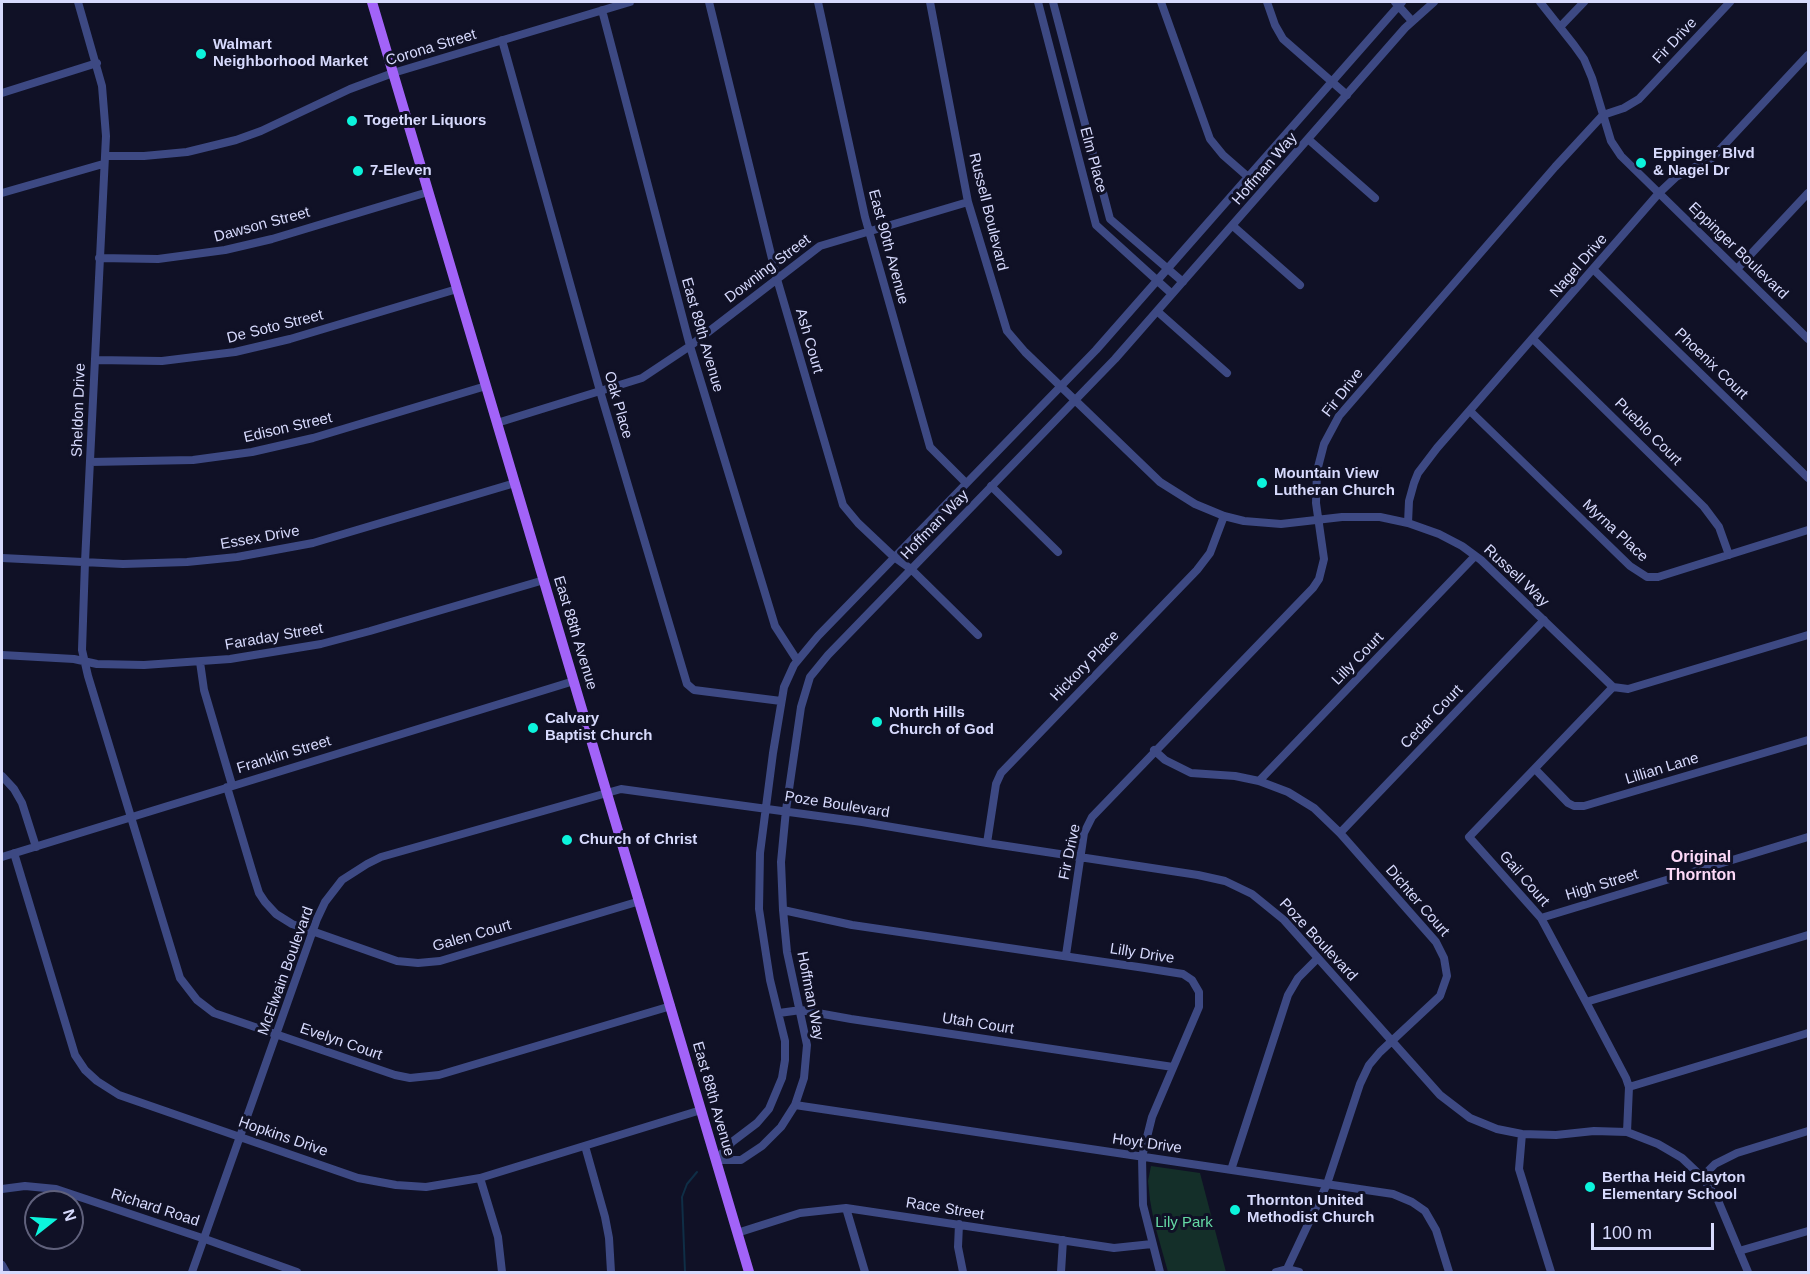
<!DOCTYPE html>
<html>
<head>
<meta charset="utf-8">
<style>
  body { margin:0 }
  #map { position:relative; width:1810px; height:1274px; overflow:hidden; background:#101126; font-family:Helvetica,sans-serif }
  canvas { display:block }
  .frame { position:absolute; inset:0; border:3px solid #d7dafd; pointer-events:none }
  .north { position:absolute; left:24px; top:1190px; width:60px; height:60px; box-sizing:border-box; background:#101126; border:2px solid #60617c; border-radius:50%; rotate:73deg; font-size:16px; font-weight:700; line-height:24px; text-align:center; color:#d7dafd }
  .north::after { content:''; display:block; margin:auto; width:21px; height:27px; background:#0cf4dc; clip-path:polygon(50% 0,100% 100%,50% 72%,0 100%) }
  .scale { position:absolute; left:1591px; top:1223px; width:123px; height:27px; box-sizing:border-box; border:3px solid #d7dafd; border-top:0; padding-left:8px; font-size:18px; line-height:21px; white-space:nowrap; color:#d7dafd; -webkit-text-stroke:4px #101126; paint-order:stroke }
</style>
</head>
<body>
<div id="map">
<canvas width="1810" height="1274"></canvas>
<div class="frame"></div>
<div class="north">N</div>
<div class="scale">100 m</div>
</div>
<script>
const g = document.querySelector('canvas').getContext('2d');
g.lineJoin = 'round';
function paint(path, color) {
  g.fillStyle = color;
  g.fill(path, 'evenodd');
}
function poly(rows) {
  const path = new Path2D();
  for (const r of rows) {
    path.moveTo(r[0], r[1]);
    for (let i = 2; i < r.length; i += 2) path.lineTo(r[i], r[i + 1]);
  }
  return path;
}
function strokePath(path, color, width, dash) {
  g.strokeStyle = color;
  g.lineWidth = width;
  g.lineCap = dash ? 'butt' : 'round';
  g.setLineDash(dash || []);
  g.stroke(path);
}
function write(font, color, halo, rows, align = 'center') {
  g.font = font + ' Helvetica,sans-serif';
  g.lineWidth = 6;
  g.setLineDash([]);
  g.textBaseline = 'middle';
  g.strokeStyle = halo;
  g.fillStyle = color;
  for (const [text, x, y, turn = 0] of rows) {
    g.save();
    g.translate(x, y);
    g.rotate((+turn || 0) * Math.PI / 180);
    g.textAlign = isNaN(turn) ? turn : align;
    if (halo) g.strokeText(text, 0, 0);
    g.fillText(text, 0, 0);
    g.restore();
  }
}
const green = poly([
  [1151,1166,1200,1173,1226,1272,1168,1272,1154,1222,1150,1200,1148,1181]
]);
const stream = poly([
  [685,1272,682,1197,687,1184,697,1172]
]);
const minor = poly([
  [78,2,102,86,106,136,85,562,82,650,88,676,180,978,197,1000,214,1013,395,1075,410,1078,439,1075,671,1006],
  [709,2,777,279,843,505,858,523,894,557,911,569,978,635],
  [818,2,865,217,930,447,966,483],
  [930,2,968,202,1007,331,1025,352,1160,482,1195,504,1224,516,1244,521,1281,524,1342,517,1380,517,1408,523,1439,534,1462,546,1481,560,1613,687,1628,689,1808,635],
  [1038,2,1096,225,1172,294],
  [1053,2,1110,219,1183,282],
  [1161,2,1210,139,1223,155,1247,176],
  [1267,2,1275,25,1283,39,1347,95],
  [1395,2,1412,21],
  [1540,2,1574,45,1584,59,1592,78,1611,141,1621,156,1808,339],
  [602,10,690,346,775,626,797,660],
  [1560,27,1584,2],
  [502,40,600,391,687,684,694,690,781,701],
  [2,93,97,63],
  [1308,139,1375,198],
  [105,156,144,156,187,152,236,140,261,131,350,89,393,73,630,2],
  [2,193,103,164],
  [1233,226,1300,285],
  [99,258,158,259,225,250,272,239,428,192],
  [1737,269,1808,193],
  [1594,270,1808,478],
  [1157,311,1227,373],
  [1533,339,1704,507,1719,527,1729,555],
  [95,360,162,361,235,352,290,339,457,289],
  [1470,411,1630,566,1647,577,1658,577,1808,530],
  [497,423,642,378,690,346,820,246,968,202],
  [90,462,193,460,252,452,313,438,486,386],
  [991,486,1058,552],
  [1408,523,1409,501,1414,483,1418,473,1437,448,1659,193,1676,177,1712,158,1808,55],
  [2,558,123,564,187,562,237,557,313,543,515,483],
  [2,655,74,659,97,664,144,665,230,659,321,644,370,631,544,580],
  [200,662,204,690,232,785],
  [1613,687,1469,837,1541,918,1586,1002,1626,1078,1629,1087,1627,1132],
  [1154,750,1165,760,1191,773,1235,776,1259,781,1288,792,1314,808,1340,833,1436,942,1444,958,1447,976,1440,996,1380,1052,1369,1065,1360,1084,1327,1184,1287,1269],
  [1535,769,1568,803,1574,806,1584,806,1808,740],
  [2,776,14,789,22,803,36,847],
  [1259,781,1475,556],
  [227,787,253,874,259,893,265,902,276,914,292,924,397,961,418,963,440,961,640,901],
  [1340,833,1544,620],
  [987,843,996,784,1001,773,1197,570,1210,553,1224,516],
  [14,853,75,1055,85,1070,97,1081,119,1095,358,1178,396,1185,426,1187,480,1178,701,1110],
  [2,857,574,681],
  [783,910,852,925,1145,968,1183,974,1192,980,1199,992,1199,1007,1152,1117,1142,1157,1143,1205,1160,1272],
  [1541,918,1808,837],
  [1066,955,1084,833,1092,817,1313,588,1319,579,1324,559,1316,503,1317,471,1324,444,1339,416,1555,167,1603,115,1624,108,1639,99,1730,2],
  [1586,1002,1808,935],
  [779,1013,801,1010,851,1019,1173,1067],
  [1629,1087,1808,1033],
  [795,1105,1393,1194,1412,1202,1425,1211,1436,1230,1449,1272],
  [1522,1134,1519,1169,1551,1272],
  [585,1146,605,1217,609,1238,611,1272],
  [716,1160,741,1160,762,1146,781,1127,795,1105,804,1078,807,1045,787,952,783,910,781,862,786,810,801,707,810,677,828,655,1115,359,1405,28,1434,2],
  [716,1160,732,1142,757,1123,769,1109,782,1078,785,1060,785,1041,770,980,759,909,760,853,773,753,784,687,794,665,818,636,1096,350,1402,2],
  [1231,1170,1288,995,1298,978,1318,958],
  [1702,1177,1715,1164,1737,1153,1808,1131],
  [480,1178,498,1237,502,1272],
  [2,1189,25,1186,56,1189,205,1239,297,1272],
  [846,1208,865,1272],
  [959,1224,958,1247,963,1272],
  [737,1233,800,1213,846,1208,1114,1248,1152,1244],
  [1739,1251,1808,1231],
  [2,1265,6,1272],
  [1287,1269,1299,1272],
  [192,1272,317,919,325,902,342,880,367,864,381,857,621,789,862,822,987,843,1198,875,1225,881,1252,894,1284,920,1440,1095,1470,1118,1497,1129,1522,1134,1556,1135,1594,1131,1627,1132,1658,1144,1682,1158,1702,1177,1717,1198,1748,1272],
  [1061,1272,1063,1240],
  [1276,1272,1287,1269]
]);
const major = poly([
  [372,2,749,1272]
]);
const markers = [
  [201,54,6,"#0cf4dc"],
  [352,121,6,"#0cf4dc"],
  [1641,163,6,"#0cf4dc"],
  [358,171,6,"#0cf4dc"],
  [1262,483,6,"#0cf4dc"],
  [877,722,6,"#0cf4dc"],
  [533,728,6,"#0cf4dc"],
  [567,840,6,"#0cf4dc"],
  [1590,1187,6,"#0cf4dc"],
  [1235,1210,6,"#0cf4dc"]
];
const streetNames = [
  ["Fir Drive",1675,41,-47],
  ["Corona Street",431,48,-17],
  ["Elm Place",1093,160,75],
  ["Hoffman Way",1265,169,-49],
  ["Russell Boulevard",988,212,76],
  ["Dawson Street",262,225,-15],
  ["East 90th Avenue",888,247,75],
  ["Eppinger Boulevard",1738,251,44],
  ["Nagel Drive",1579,266,-49],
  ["Downing Street",768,269,-37],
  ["De Soto Street",275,327,-14],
  ["East 89th Avenue",702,335,74],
  ["Ash Court",809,341,74],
  ["Phoenix Court",1711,364,44],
  ["Fir Drive",1343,393,-52],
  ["Oak Place",618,405,74],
  ["Sheldon Drive",79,410,-88],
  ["Edison Street",288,428,-13],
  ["Pueblo Court",1648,432,45],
  ["Hoffman Way",935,525,-46],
  ["Myrna Place",1615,531,43],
  ["Essex Drive",260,538,-10],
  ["Russell Way",1516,576,43],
  ["East 88th Avenue",575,633,73],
  ["Faraday Street",274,637,-10],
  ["Lilly Court",1358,659,-46],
  ["Hickory Place",1085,666,-46],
  ["Cedar Court",1432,717,-46],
  ["Franklin Street",284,755,-17],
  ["Lillian Lane",1662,769,-17],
  ["Poze Boulevard",837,805,9],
  ["Fir Drive",1070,852,-78],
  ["Gail Court",1524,879,49],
  ["High Street",1602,885,-17],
  ["Dichter Court",1417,901,49],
  ["Galen Court",472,936,-16],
  ["Poze Boulevard",1318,940,47],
  ["Lilly Drive",1142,954,9],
  ["McElwain Boulevard",286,971,-70],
  ["Hoffman Way",810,996,79],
  ["Utah Court",978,1024,9],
  ["Evelyn Court",341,1042,19],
  ["East 88th Avenue",713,1099,74],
  ["Hopkins Drive",283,1137,19],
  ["Hoyt Drive",1147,1144,8],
  ["Richard Road",155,1208,18],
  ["Race Street",945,1209,9]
];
const poiNames = [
  ["Walmart",213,45],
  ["Neighborhood Market",213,62],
  ["Together Liquors",364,121],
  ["Eppinger Blvd",1653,154],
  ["& Nagel Dr",1653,171],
  ["7-Eleven",370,171],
  ["Mountain View",1274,474],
  ["Lutheran Church",1274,491],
  ["North Hills",889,713],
  ["Church of God",889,730],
  ["Calvary",545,719],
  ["Baptist Church",545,736],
  ["Church of Christ",579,840],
  ["Bertha Heid Clayton",1602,1178],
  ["Elementary School",1602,1195],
  ["Thornton United",1247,1201],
  ["Methodist Church",1247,1218]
];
const parkNames = [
  ["Lily Park",1184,1223]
];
const neighbourhoodNames = [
  ["Original",1701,858],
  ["Thornton",1701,876]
];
paint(green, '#142f29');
strokePath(stream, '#0f2e46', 2);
strokePath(minor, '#3d4983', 8);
strokePath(major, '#a263f8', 10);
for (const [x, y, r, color] of markers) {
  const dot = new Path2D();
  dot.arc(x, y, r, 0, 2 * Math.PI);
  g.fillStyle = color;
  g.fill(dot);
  strokePath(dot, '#101126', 2);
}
write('15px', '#d7dafd', '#101126', streetNames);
write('bold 15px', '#d7dafd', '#101126', poiNames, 'left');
write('15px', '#65dba5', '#101126', parkNames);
write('bold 16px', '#fdd9f8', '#101126', neighbourhoodNames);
</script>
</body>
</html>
